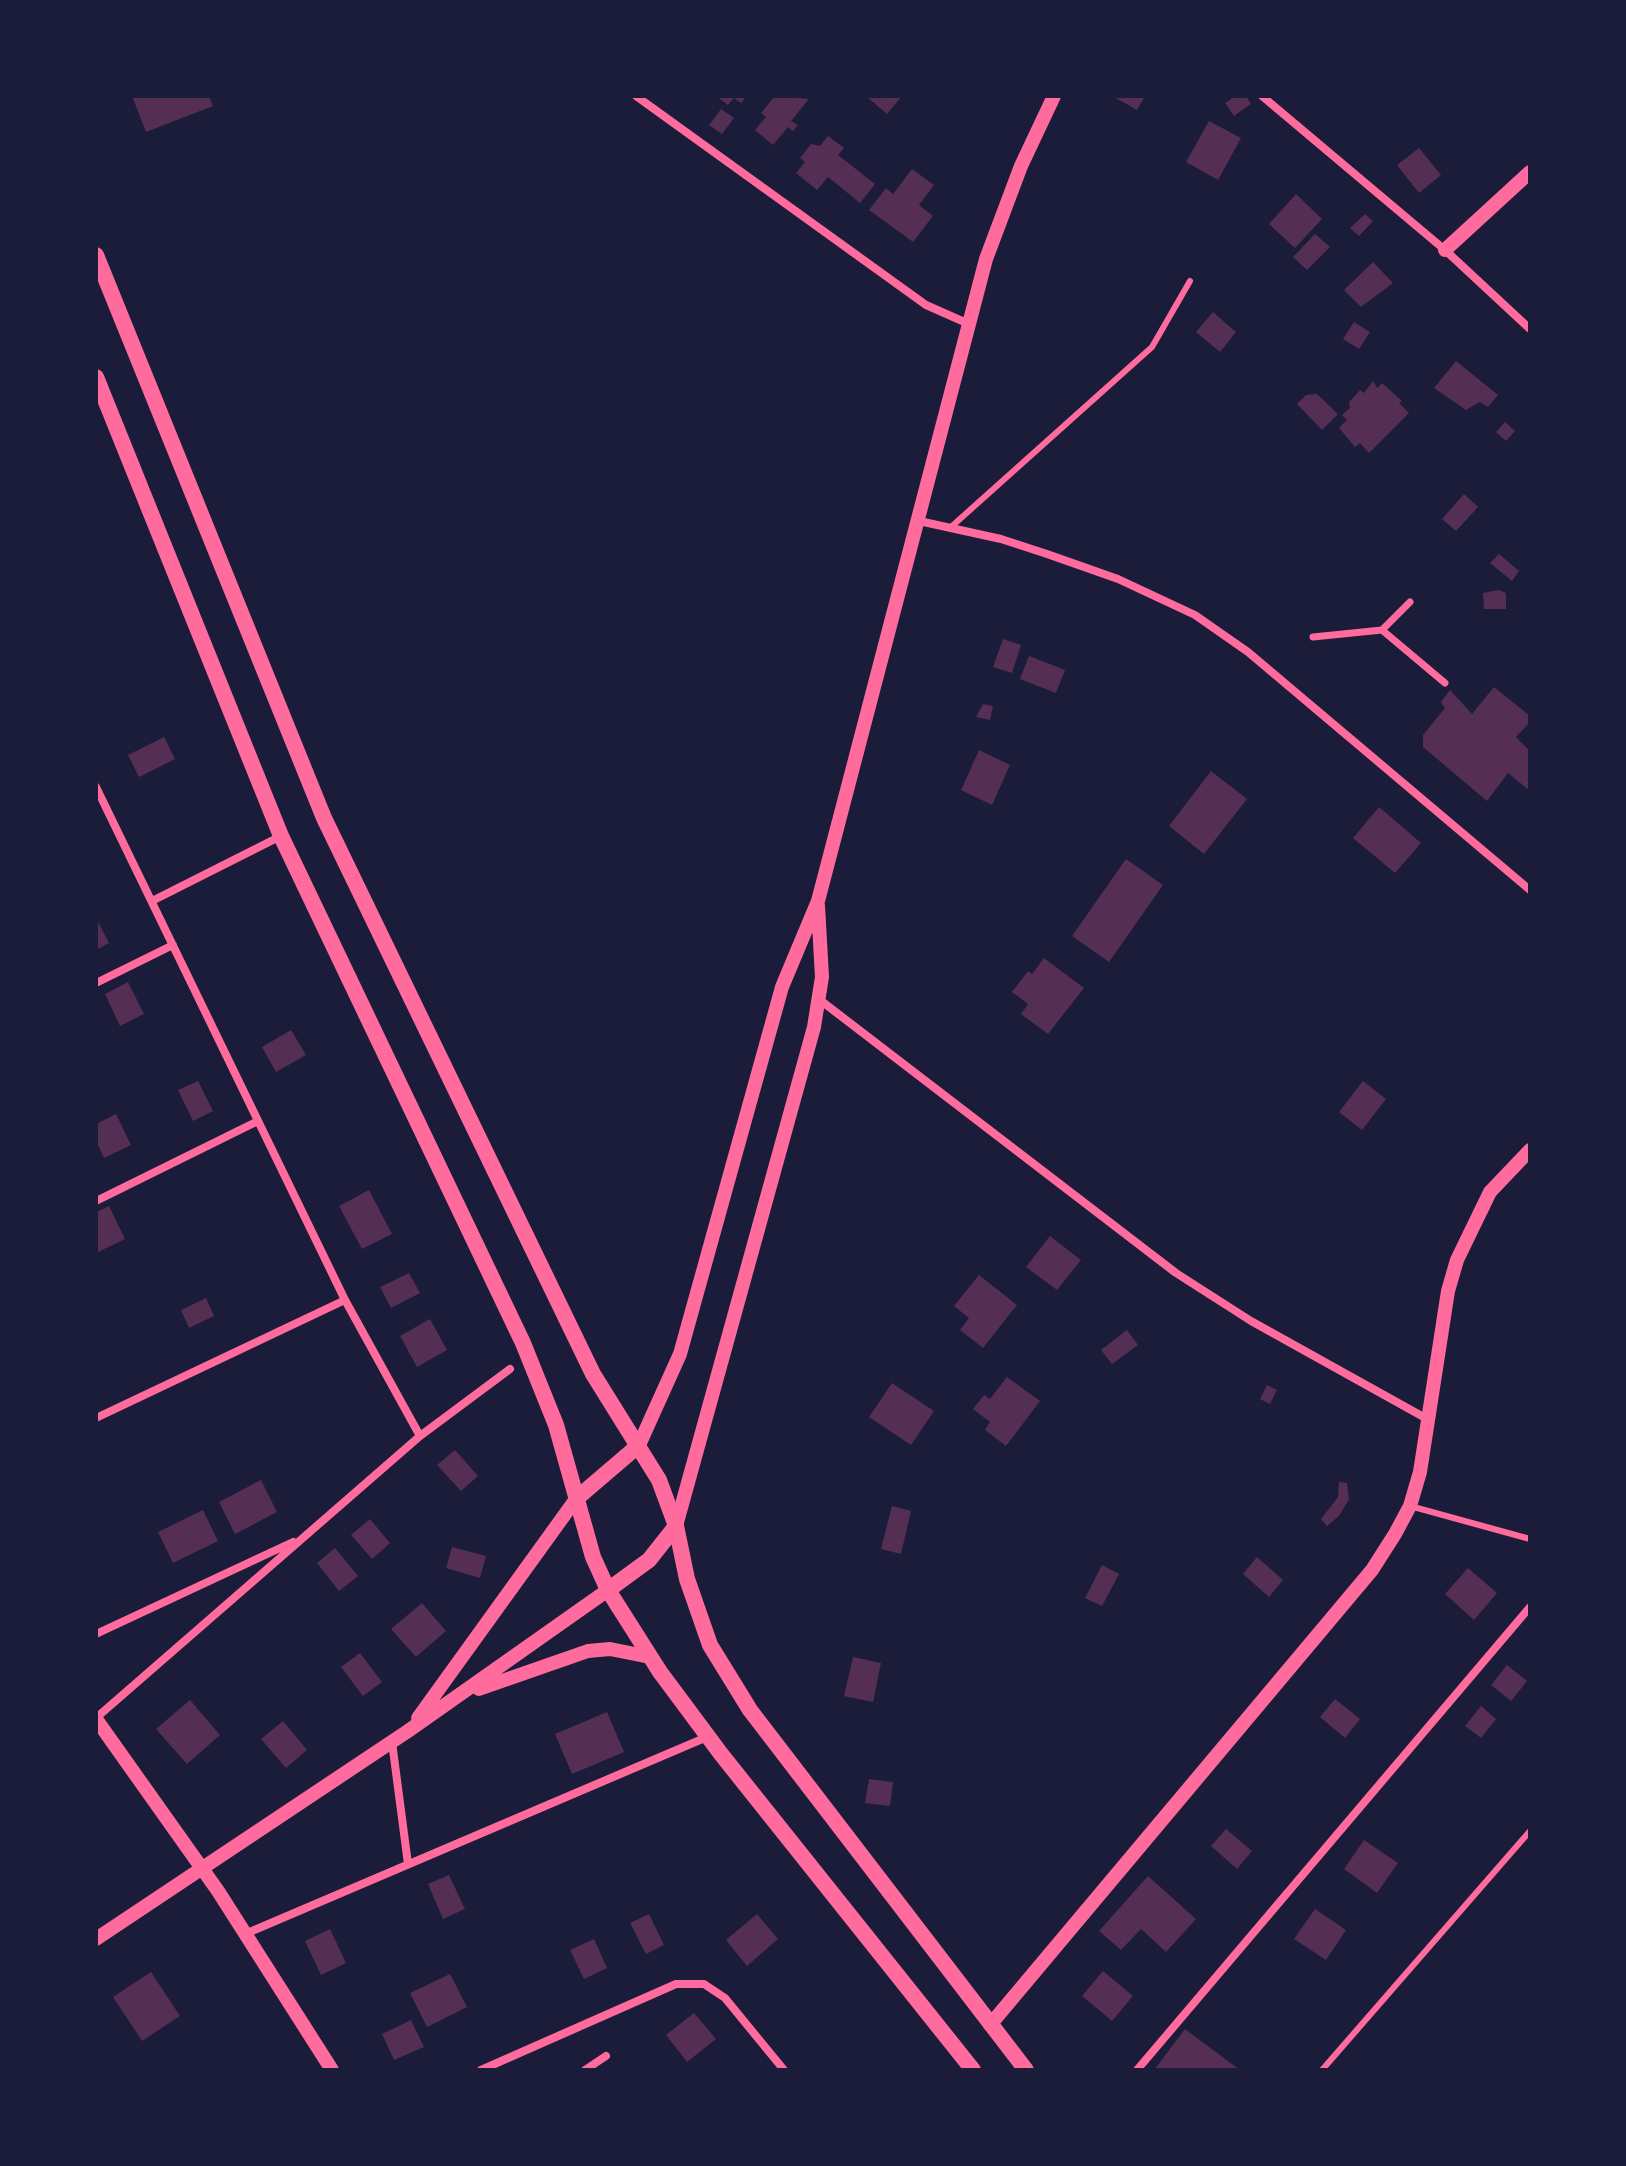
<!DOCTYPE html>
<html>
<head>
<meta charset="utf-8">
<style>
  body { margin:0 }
  #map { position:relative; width:1626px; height:2166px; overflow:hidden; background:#1b1b3a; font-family:Signika,sans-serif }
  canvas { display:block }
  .frame { position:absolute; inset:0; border:98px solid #1b1b3a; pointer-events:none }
</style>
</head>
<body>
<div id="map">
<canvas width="1626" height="2166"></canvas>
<div class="frame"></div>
</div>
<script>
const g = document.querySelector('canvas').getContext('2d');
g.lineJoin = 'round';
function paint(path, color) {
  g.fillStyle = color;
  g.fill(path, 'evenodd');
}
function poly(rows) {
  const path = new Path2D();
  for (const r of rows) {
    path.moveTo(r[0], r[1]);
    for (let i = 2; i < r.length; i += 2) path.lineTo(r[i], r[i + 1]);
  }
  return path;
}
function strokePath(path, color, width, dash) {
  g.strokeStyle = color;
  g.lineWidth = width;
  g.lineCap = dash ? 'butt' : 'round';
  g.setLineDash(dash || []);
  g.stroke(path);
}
const building = poly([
  [132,96,209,96,213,106,146,132],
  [716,96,747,96,741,103,734,98,728,105],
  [775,96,809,99,791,121,798,125,793,131,788,127,773,145,755,130,766,117,761,113],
  [866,96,902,96,887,114],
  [1112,96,1145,96,1137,110],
  [1235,96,1246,96,1251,104,1234,116,1225,103],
  [721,109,734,118,722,134,709,125],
  [1209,121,1241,138,1218,180,1186,162],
  [828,136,844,148,838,155,875,184,860,203,828,177,817,190,796,173,805,162,800,158,811,144,820,146],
  [1419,148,1441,175,1419,193,1397,165],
  [912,169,934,185,919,205,933,216,913,242,869,210,886,188,893,194],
  [1296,194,1322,219,1295,248,1269,224],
  [1365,214,1373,221,1359,236,1350,228],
  [1315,234,1330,247,1307,270,1293,257],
  [1373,262,1393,283,1361,307,1344,290],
  [1213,312,1236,332,1220,352,1196,332],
  [1354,322,1370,332,1359,349,1343,339],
  [1456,361,1498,395,1488,407,1480,402,1466,410,1434,388],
  [1373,381,1377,388,1382,383,1402,401,1399,403,1409,413,1369,453,1360,443,1355,447,1339,428,1347,420,1342,415,1350,408,1349,402,1360,390,1364,393],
  [1317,394,1338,414,1322,430,1297,404,1306,395],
  [1505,422,1515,431,1506,441,1496,432],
  [1464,494,1478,507,1456,531,1442,519],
  [1499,554,1519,571,1512,581,1490,563],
  [1499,590,1506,593,1506,609,1484,609,1483,593],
  [1003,639,1021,645,1012,673,993,667],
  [1029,656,1065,670,1056,693,1020,679],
  [1494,687,1530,716,1530,722,1516,737,1530,751,1530,791,1508,773,1487,801,1423,747,1423,735,1445,708,1441,702,1450,690,1472,714],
  [983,704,993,706,990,720,976,717],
  [164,737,175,759,139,777,128,755],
  [979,750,1010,765,992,805,961,790],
  [1211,771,1247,799,1204,854,1169,826],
  [1379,807,1421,843,1395,873,1353,838],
  [1126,859,1163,885,1109,962,1072,936],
  [96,918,109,943,96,950],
  [1044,958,1084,988,1048,1034,1021,1014,1028,1004,1012,992,1028,971,1032,974],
  [128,982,144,1014,120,1026,105,994],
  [291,1030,306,1055,276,1072,262,1047],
  [198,1081,213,1111,193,1121,178,1090],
  [1363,1081,1386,1099,1362,1130,1339,1112],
  [116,1114,131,1145,104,1158,96,1141,96,1124],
  [369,1190,392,1234,362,1249,339,1206],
  [109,1206,125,1239,96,1253,96,1212],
  [1050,1236,1081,1260,1057,1290,1026,1267],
  [409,1273,420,1293,391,1308,380,1287],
  [979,1275,1017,1305,983,1348,960,1330,969,1318,954,1306],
  [206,1298,214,1316,189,1328,181,1310],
  [430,1319,447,1350,417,1367,400,1336],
  [1127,1330,1138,1345,1112,1364,1101,1350],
  [1007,1377,1040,1401,1006,1446,985,1430,990,1422,973,1409,984,1395,990,1399],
  [892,1383,934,1411,911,1445,869,1417],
  [1267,1385,1277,1390,1270,1404,1260,1399],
  [455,1450,478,1476,461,1491,437,1465],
  [261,1480,277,1512,235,1534,219,1502],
  [1339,1482,1347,1483,1349,1499,1339,1516,1327,1526,1321,1519,1338,1497],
  [892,1506,911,1511,901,1554,881,1549],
  [203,1510,218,1541,173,1563,158,1532],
  [370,1519,390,1543,372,1559,351,1535],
  [452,1547,486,1556,480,1578,446,1568],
  [335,1548,358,1576,339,1591,317,1563],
  [1257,1557,1283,1580,1269,1597,1243,1574],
  [1102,1565,1119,1574,1102,1606,1085,1598],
  [1468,1568,1497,1593,1474,1620,1445,1594],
  [422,1603,446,1631,416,1657,391,1629],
  [360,1653,382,1682,363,1696,341,1667],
  [853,1657,881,1663,873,1702,844,1696],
  [1507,1665,1527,1681,1511,1701,1491,1685],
  [1335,1699,1360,1719,1345,1738,1320,1717],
  [190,1700,220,1735,187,1764,156,1729],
  [1481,1706,1496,1719,1481,1738,1465,1726],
  [607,1712,624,1752,572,1774,555,1734],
  [283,1721,307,1750,286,1768,261,1739],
  [869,1779,893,1782,890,1806,865,1803],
  [1226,1829,1252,1851,1237,1869,1211,1846],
  [1364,1840,1398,1863,1377,1893,1344,1869],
  [449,1875,465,1909,443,1919,428,1884],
  [1148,1876,1196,1919,1166,1952,1141,1929,1121,1950,1099,1931],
  [1315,1909,1346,1930,1326,1960,1294,1939],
  [649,1914,664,1945,646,1954,630,1923],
  [757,1914,778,1939,747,1966,726,1940],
  [330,1929,346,1963,321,1975,305,1941],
  [594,1939,607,1968,584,1979,570,1950],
  [1103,1971,1133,1996,1112,2021,1082,1996],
  [151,1972,180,2016,142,2041,113,1997],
  [450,1974,467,2007,427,2027,410,1993],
  [694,2013,716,2039,687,2062,666,2035],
  [411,2020,424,2047,394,2060,382,2034],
  [1185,2029,1240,2070,1154,2070]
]);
const service = poly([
  [951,527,1152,347,1190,281],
  [1410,1506,1530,1539],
  [1322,2070,1530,1831]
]);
const pedestrian = poly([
  [1382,630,1410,602],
  [1313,637,1382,630,1445,683]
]);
const minor = poly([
  [636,96,926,305,969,324],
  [1262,96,1445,250,1530,329],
  [919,521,1001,539,1047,554,1118,579,1195,615,1248,652,1530,890],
  [96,787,345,1300,420,1436],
  [152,901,281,836],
  [96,983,173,945],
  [820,1000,1176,1273,1251,1321,1429,1420],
  [96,1201,258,1121],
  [96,1418,345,1300],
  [96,1634,293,1542],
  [96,1718,420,1436,510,1369],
  [392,1742,408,1864],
  [245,1934,707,1737],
  [481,2070,676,1984,704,1984,725,1998,784,2070],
  [585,2070,606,2056],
  [1137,2070,1530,1607]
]);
const tertiary = poly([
  [1445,250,1530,172],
  [639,1445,680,1354,782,987,818,901,986,259,1021,166,1054,96],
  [676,1526,814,1027,822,977,818,906],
  [479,1689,588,1651,610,1649,650,1657],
  [418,1718,576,1499],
  [96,1719,218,1891,332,2070],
  [96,1939,408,1731,608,1590],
  [990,2025,1372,1570,1395,1534,1410,1506,1420,1472,1448,1291,1457,1260,1490,1192,1530,1150]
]);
const secondary = poly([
  [96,255,324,818,593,1374,659,1480,676,1526,687,1579,710,1645,750,1710,1026,2070],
  [96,377,281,836,523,1343,556,1425,593,1557,608,1590,660,1672,721,1754,973,2070],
  [576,1499,639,1445],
  [608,1590,649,1560,676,1526]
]);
paint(building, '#542f53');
strokePath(service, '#ff6b9d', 6);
strokePath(pedestrian, '#ff6b9d', 7);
strokePath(minor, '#ff6b9d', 8);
strokePath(tertiary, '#ff6b9d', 14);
strokePath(secondary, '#ff6b9d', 16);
</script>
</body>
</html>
